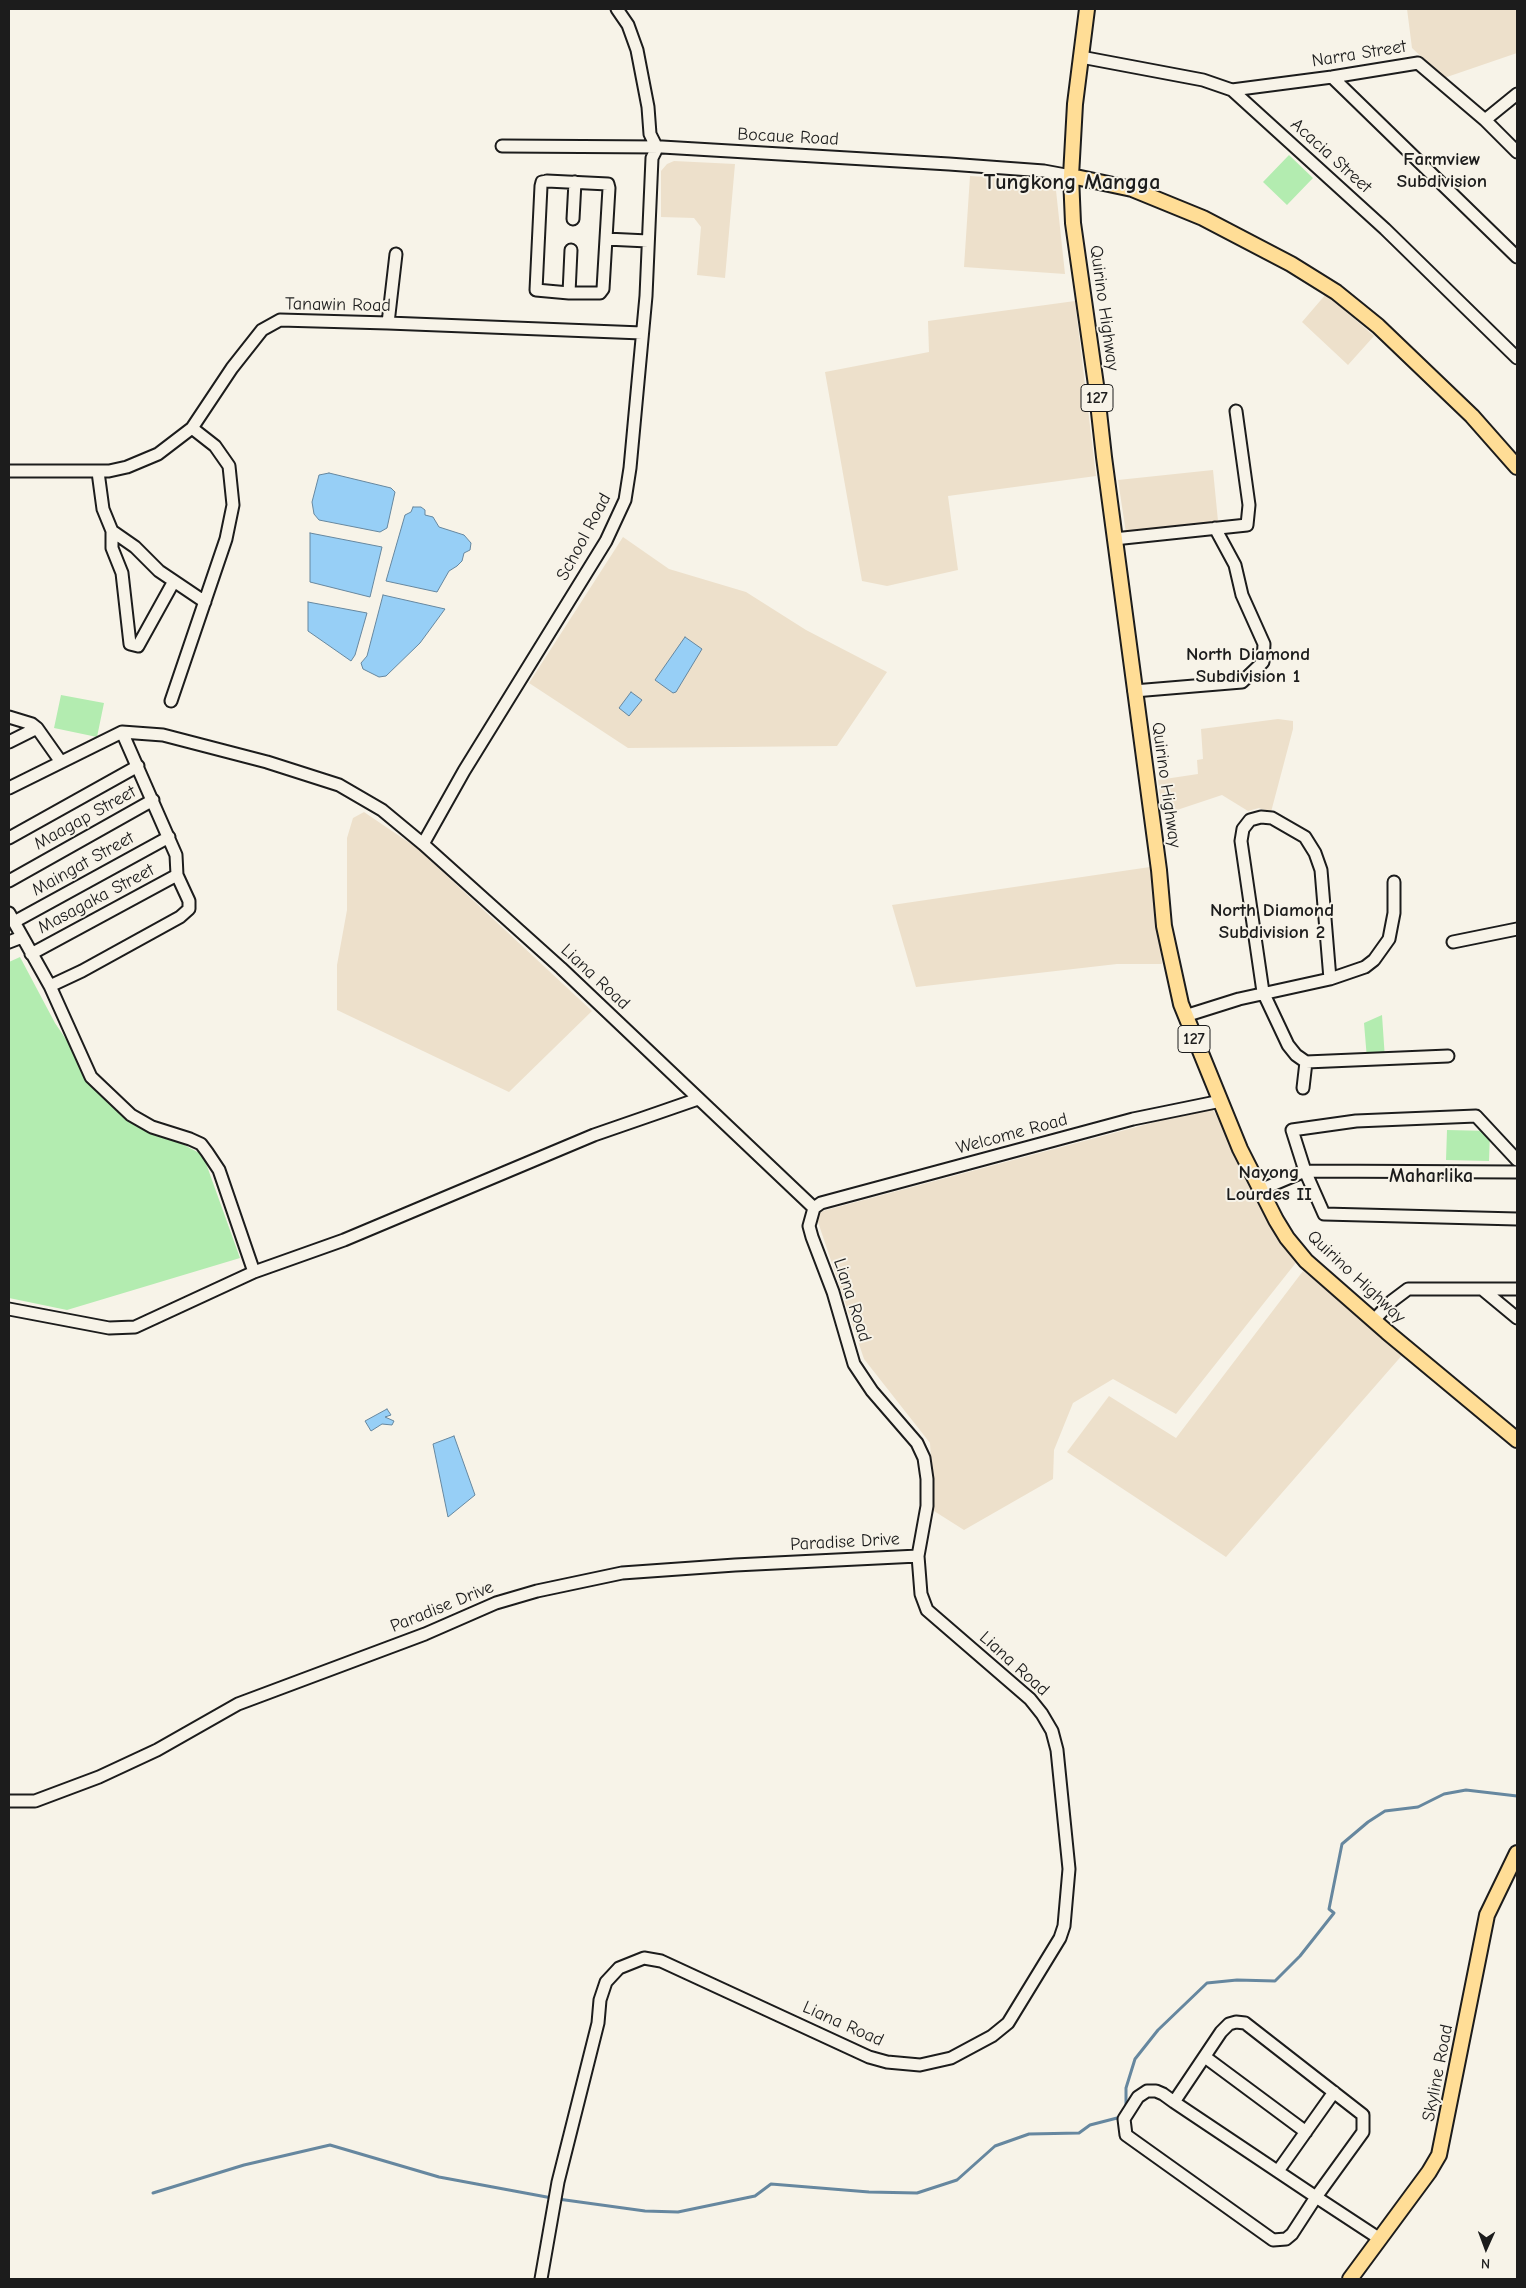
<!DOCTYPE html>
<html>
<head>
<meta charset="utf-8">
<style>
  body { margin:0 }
  #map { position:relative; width:1526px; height:2288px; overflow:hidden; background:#f7f3e8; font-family:"Comic Neue",sans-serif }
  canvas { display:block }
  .frame { position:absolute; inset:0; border:10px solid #1c1c1c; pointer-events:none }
  .north { position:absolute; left:1461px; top:2223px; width:50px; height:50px; -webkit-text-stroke:4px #f7f3e8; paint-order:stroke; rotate:182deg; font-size:14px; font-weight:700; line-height:20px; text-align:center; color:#1c1c1c }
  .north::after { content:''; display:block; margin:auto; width:18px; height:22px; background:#1c1c1c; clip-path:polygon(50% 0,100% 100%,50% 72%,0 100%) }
</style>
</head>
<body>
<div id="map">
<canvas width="1526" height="2288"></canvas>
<div class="frame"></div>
<div class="north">N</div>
</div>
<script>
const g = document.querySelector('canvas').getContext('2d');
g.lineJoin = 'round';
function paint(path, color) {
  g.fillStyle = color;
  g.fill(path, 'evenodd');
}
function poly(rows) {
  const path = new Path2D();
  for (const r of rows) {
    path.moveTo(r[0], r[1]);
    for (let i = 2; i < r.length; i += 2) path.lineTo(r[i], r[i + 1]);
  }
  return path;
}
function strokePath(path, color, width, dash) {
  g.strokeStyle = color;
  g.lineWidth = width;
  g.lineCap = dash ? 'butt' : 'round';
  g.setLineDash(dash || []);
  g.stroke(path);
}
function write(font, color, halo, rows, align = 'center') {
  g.font = font + ' "Comic Neue",sans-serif';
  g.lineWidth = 4;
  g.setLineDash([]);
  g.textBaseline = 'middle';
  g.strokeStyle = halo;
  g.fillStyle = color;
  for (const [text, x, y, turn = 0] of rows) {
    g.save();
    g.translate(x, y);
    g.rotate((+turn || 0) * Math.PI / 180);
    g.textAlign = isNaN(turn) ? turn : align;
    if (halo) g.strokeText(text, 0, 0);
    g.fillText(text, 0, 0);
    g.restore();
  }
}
const built = poly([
  [1407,9,1517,9,1517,53,1444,78,1412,48],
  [674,161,735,164,725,278,697,275,701,227,694,218,661,217,661,171,667,164],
  [970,176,1055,181,1065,274,964,267],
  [1326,294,1374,336,1348,365,1302,322],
  [1075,301,1096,476,948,496,958,570,887,586,862,581,825,372,929,352,928,321],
  [1213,470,1218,521,1126,533,1118,480],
  [623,537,669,569,746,592,806,630,887,672,837,746,628,748,529,683],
  [1278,719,1293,721,1293,729,1271,812,1259,808,1248,811,1222,795,1177,810,1162,812,1158,780,1198,774,1197,760,1203,759,1201,729],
  [364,812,417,848,592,1011,509,1092,337,1010,337,965,347,910,347,838,353,818],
  [1150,867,1162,964,1117,964,916,987,892,905],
  [1211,1107,1302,1255,1176,1414,1113,1379,1073,1403,1054,1450,1053,1479,964,1530,934,1511,930,1443,864,1359,815,1213],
  [1303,1271,1404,1353,1226,1557,1067,1452,1109,1396,1176,1438]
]);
const green = poly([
  [1289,155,1313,178,1287,205,1263,182],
  [61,695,104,703,97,737,54,728],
  [20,957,55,1023,88,1072,119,1110,203,1155,240,1258,67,1310,9,1298,9,962],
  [1382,1015,1385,1059,1367,1059,1364,1023],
  [1447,1130,1490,1131,1489,1161,1446,1160]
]);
const water = poly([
  [329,473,391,488,395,492,387,528,380,532,319,520,314,514,312,502,319,475,329,473],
  [413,507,421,507,425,510,425,515,433,517,439,527,464,535,471,543,470,550,464,553,462,561,457,566,449,571,437,592,386,581,405,515,411,512,413,507],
  [310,533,382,547,370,597,310,582,310,533],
  [383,595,445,609,420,643,386,676,379,677,363,669,361,663,367,656,383,595],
  [308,602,367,613,355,655,351,661,308,631,308,602],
  [685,637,702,649,676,692,673,693,655,680,685,637],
  [631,692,642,700,629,716,619,708,631,692],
  [387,1409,391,1415,385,1417,394,1421,392,1425,382,1424,371,1431,365,1421,387,1409],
  [454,1436,475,1495,448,1517,433,1444,454,1436]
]);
const stream = poly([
  [1126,2108,1126,2088,1135,2059,1158,2030,1207,1983,1237,1980,1275,1981,1300,1956,1334,1913,1329,1909,1342,1844,1368,1822,1385,1811,1418,1807,1444,1794,1466,1790,1517,1796],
  [153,2193,244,2165,330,2145,439,2177,552,2198],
  [558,2199,645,2211,678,2212,755,2196,771,2184,869,2192,917,2193,957,2180,995,2146,1029,2134,1079,2133,1090,2125,1121,2117]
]);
const minor = poly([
  [617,9,628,25,637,50,648,107,650,134,657,148],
  [1081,57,1203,80,1232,90,1385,229,1517,358],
  [1332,77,1517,257],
  [1232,90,1332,77,1418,63,1485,120,1517,152],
  [1485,120,1517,94],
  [502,146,662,147,949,164,1044,171,1071,176],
  [547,181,608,184,609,188,603,289,600,293,569,293,536,290,541,186,542,182,547,181],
  [573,219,575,182],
  [606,239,648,241],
  [569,293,571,250],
  [388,323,396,254],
  [9,471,109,471,127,467,158,454,192,428,232,368,262,330,280,320,388,323,642,333],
  [98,472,103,509,112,531,112,548,122,573,130,644,138,646,174,581],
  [112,531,135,547,159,571,205,602],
  [1114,539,1247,525,1249,505,1236,411],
  [1134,691,1242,682,1263,662,1264,644,1242,595,1235,565,1215,528],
  [171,701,226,539,233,505,229,466,215,446,192,428],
  [9,717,32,724,37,728,61,762],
  [122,732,163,735,267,762,339,785,382,810,423,844,561,968,814,1208],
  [9,742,37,728],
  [9,788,122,732],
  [9,838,138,766],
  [423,844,464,771,606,541,625,500,630,468,646,296,652,158,657,148],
  [9,881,153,800],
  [9,913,50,986,91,1077,131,1115,152,1127,190,1139,201,1144,207,1152,219,1170,254,1272],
  [14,922,169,837],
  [9,942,22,937],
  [1453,942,1517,929],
  [31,954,177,875],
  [1330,979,1321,870,1315,853,1305,837,1272,818,1261,817,1250,820,1243,829,1241,841,1263,992,1288,1045,1296,1055,1306,1062,1448,1056],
  [50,986,82,971,180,917,189,909,189,901,177,875,176,855,122,732],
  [1185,1016,1239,999,1330,979,1365,967,1374,960,1389,939,1394,913,1394,882],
  [1303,1088,1306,1062],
  [1517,1160,1476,1116,1356,1121,1292,1130,1305,1171,1324,1214,1517,1219],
  [1260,1190,1305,1171,1517,1172],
  [814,1208,821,1203,1133,1119,1221,1101],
  [1482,1289,1517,1318],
  [9,1309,109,1328,135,1327,254,1272,344,1240,594,1135,698,1099],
  [1374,1320,1392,1301,1408,1289,1517,1289],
  [9,1801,35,1801,99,1777,157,1750,238,1704,425,1634,496,1603,537,1591,622,1573,735,1565,918,1556],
  [1205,2057,1306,2132],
  [1174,2102,1221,2032,1229,2024,1236,2022,1245,2023,1363,2115,1363,2132,1316,2197,1292,2234,1286,2239,1273,2240,1126,2135,1124,2119,1138,2097,1147,2091,1156,2091,1163,2094,1174,2102,1316,2197,1380,2239],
  [1278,2171,1334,2092],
  [541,2279,558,2182,598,2023,600,2000,606,1982,619,1968,644,1958,661,1961,869,2057,887,2062,920,2065,951,2058,992,2036,1008,2023,1060,1938,1064,1926,1069,1869,1057,1750,1052,1731,1042,1714,1030,1699,927,1610,921,1594,918,1556,927,1506,927,1479,924,1458,917,1443,872,1391,854,1364,833,1292,812,1237,809,1226,814,1208]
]);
const major = poly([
  [1087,9,1075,104,1071,176,1073,223,1096,385,1104,457,1159,870,1164,926,1181,1004,1240,1149,1276,1220,1287,1238,1306,1261,1387,1332,1517,1440],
  [1071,176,1132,189,1203,218,1291,264,1336,292,1378,326,1472,416,1517,467],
  [1350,2279,1429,2172,1439,2155,1487,1915,1517,1853]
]);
const shields = [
  [1097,398,32],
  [1194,1039,32]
];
const shieldNames = [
  ["127",1097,398],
  ["127",1194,1039]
];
const streetNames = [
  ["Narra Street",1359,54,-9],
  ["Bocaue Road",788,137,3],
  ["Acacia Street",1331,156,42],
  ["Tanawin Road",338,305,1],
  ["Quirino Highway",1104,308,82],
  ["School Road",584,537,-62],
  ["Quirino Highway",1166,785,82],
  ["Maagap Street",85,818,-29],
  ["Maingat Street",83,864,-29],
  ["Masagaka Street",96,899,-28],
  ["Liana Road",595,977,43],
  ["Welcome Road",1012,1134,-15],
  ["Quirino Highway",1356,1277,43],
  ["Liana Road",852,1300,72],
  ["Paradise Drive",845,1542,-3],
  ["Paradise Drive",442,1607,-22],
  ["Liana Road",1014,1664,42],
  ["Liana Road",843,2024,24],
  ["Skyline Road",1438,2073,-79]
];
const neighbourhoodNames = [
  ["Farmview",1442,160],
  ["Subdivision",1442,182],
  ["North Diamond",1248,655],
  ["Subdivision 1",1248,677],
  ["North Diamond",1272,911],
  ["Subdivision 2",1272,933],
  ["Nayong",1269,1173],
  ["Lourdes II",1269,1195]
];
const quarterNames = [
  ["Maharlika",1431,1176]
];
const districtNames = [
  ["Tungkong Mangga",1072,183]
];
paint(built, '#ede0cb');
paint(green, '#b3ecb0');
paint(water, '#97cff6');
strokePath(water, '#66879f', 1);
strokePath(stream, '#66879f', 3);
strokePath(minor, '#1c1c1c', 15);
strokePath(major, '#1c1c1c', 18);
strokePath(minor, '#f7f3e8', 11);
strokePath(major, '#ffdd96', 14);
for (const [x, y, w] of shields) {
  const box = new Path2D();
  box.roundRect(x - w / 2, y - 13.5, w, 27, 4);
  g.fillStyle = '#f7f3e8';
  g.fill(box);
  strokePath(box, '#1c1c1c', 1);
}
write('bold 16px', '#1c1c1c', null, shieldNames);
write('18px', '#1c1c1c', '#f7f3e8', streetNames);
write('bold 19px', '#1c1c1c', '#f7f3e8', neighbourhoodNames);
write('bold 20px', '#1c1c1c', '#f7f3e8', quarterNames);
write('bold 22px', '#1c1c1c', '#f7f3e8', districtNames);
</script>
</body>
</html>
